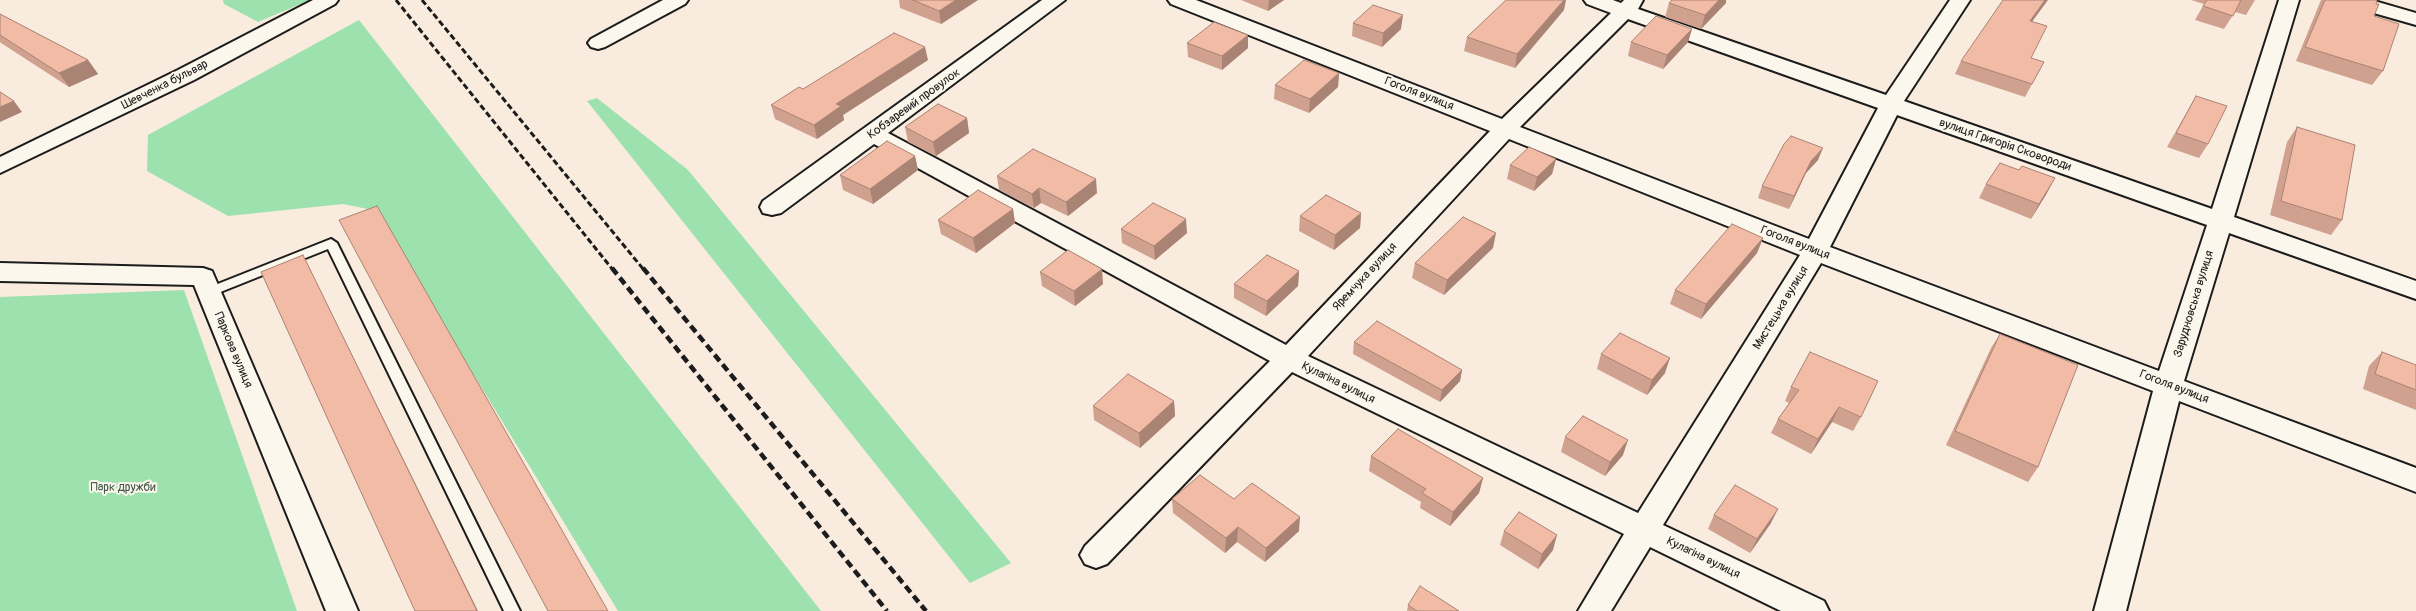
<!DOCTYPE html>
<html>
<head>
<meta charset="utf-8">
<style>
  body { margin:0 }
  canvas { display:block; background:#f9ebde }
</style>
</head>
<body>
<canvas width="2416" height="611"></canvas>
<script>
const g = document.querySelector('canvas').getContext('2d');
g.lineJoin = 'round';
function paint(path, color) {
  g.fillStyle = color;
  g.fill(path, 'evenodd');
}
function poly(rows) {
  const path = new Path2D();
  for (const r of rows) {
    path.moveTo(r[0], r[1]);
    for (let i = 2; i < r.length; i += 2) path.lineTo(r[i], r[i + 1]);
  }
  return path;
}
function strokePath(path, color, width, dash) {
  g.strokeStyle = color;
  g.lineWidth = width;
  g.lineCap = dash ? 'butt' : 'round';
  g.setLineDash(dash || []);
  g.stroke(path);
}
function write(font, color, halo, rows, align = 'center') {
  g.font = font + ' Pangolin,sans-serif';
  g.lineWidth = 4;
  g.setLineDash([]);
  g.textBaseline = 'middle';
  g.strokeStyle = halo;
  g.fillStyle = color;
  for (const [text, x, y, turn = 0] of rows) {
    g.save();
    g.translate(x, y);
    g.rotate((+turn || 0) * Math.PI / 180);
    g.textAlign = isNaN(turn) ? turn : align;
    if (halo) g.strokeText(text, 0, 0);
    g.fillText(text, 0, 0);
    g.restore();
  }
}
const green = poly([
  [223,0,310,0,258,22,224,4],
  [359,20,821,611,618,611,373,210,343,204,228,216,147,171,148,135],
  [597,98,688,170,1011,563,970,583,587,101],
  [184,290,297,611,0,611,0,297]
]);
const service = poly([
  [331,239,337,243,520,611,504,611,328,249,213,295,205,295,203,292,205,289,331,239]
]);
const minor = poly([
  [313,0,338,0,335,4,194,80,0,173,0,157,178,70,313,0],
  [663,0,688,0,685,4,605,47,598,49,591,47,588,43,591,39,663,0],
  [1042,0,1065,0,888,133,1286,345,1490,131,1171,4,1168,0,1196,0,1502,119,1611,13,1587,4,1584,0,1613,0,1621,3,1624,0,1643,0,1638,9,1886,95,1950,0,1970,0,1904,101,2212,209,2279,0,2299,0,2234,217,2416,281,2416,299,2229,233,2184,381,2416,468,2416,492,2179,401,2126,611,2094,611,2153,391,1821,263,1663,525,1824,601,1829,611,1781,611,1650,547,1611,611,1578,611,1624,534,1292,372,1107,564,1096,568,1085,564,1080,555,1085,546,1270,361,874,144,781,213,772,215,763,213,760,207,763,201,1042,0],
  [1628,19,1878,108,1809,239,1520,127,1628,19],
  [1897,115,2207,225,2159,371,1830,247,1897,115],
  [1509,139,1800,255,1638,513,1308,356,1509,139],
  [2339,0,2371,0,2416,13,2416,25,2342,4,2339,0],
  [0,263,203,268,212,271,358,611,326,611,194,285,0,281,0,263]
]);
const railFar1 = poly([
  [396,0,613,270],
  [422,0,644,270]
]);
const rail = poly([
  [612,268,887,611],
  [643,268,926,611]
]);
const wall = poly([
  [899,0,978,0,941,24,900,8],
  [1241,0,1284,0,1268,11],
  [2191,0,2255,0,2246,15,2235,12,2224,29,2195,20,2204,4],
  [2321,0,2377,0,2374,16,2383,71,2372,85,2296,61],
  [1669,3,1726,3,1701,29,1665,17],
  [1564,10,1515,68,1464,51,1467,37],
  [0,14,88,60,98,74,69,87,1,43,0,42],
  [2032,22,2031,58,2044,62,2025,97,1955,74,1961,61],
  [1353,23,1401,29,1382,47,1352,36],
  [1692,29,1688,42,1663,69,1628,56,1631,42],
  [1187,43,1248,48,1222,70,1188,57],
  [928,60,843,115,844,120,817,139,775,119,771,105,803,89],
  [1339,73,1338,87,1309,113,1274,99,1275,85],
  [2196,96,2208,144,2199,158,2167,147],
  [967,118,969,133,936,156,908,142,905,127],
  [2297,127,2342,220,2331,235,2270,215,2287,142],
  [915,156,918,170,873,204,843,190,840,175],
  [1556,159,1552,174,1534,191,1507,179,1510,165],
  [1818,160,1806,173,1789,209,1758,198,1762,186],
  [997,176,1097,193,1068,216,1041,203,1034,208,999,190],
  [1986,184,2047,193,2031,219,1979,198],
  [1013,209,1015,223,976,253,941,234,938,220],
  [1361,213,1360,228,1334,250,1299,231,1300,216],
  [1121,229,1187,233,1155,260,1122,243],
  [1763,238,1757,253,1701,319,1670,304,1675,290],
  [1493,248,1444,295,1412,278,1415,263],
  [1299,271,1298,286,1266,316,1234,298,1234,284],
  [1040,272,1103,284,1075,306,1042,286],
  [2000,334,2038,467,2028,482,1946,445,1991,348],
  [1354,342,1462,370,1460,381,1440,402,1353,354],
  [2382,352,2416,365,2416,410,2363,389,2369,366],
  [1601,354,1665,373,1647,395,1597,369],
  [1791,387,1861,417,1853,431,1832,422,1811,454,1771,433,1778,419,1789,403,1785,401],
  [1174,401,1175,416,1140,448,1094,420,1093,406],
  [1565,437,1623,455,1605,476,1561,452],
  [1371,456,1483,478,1479,493,1450,526,1420,508,1421,502,1369,471],
  [1172,499,1234,499,1299,531,1265,562,1237,542,1225,553,1173,513],
  [1714,515,1771,523,1750,553,1708,529],
  [1504,531,1553,550,1538,569,1500,545],
  [1408,605,1459,611,1407,611]
]);
const shadedWall = poly([
  [956,0,978,0,941,24,939,11],
  [1269,0,1284,0,1268,11],
  [1564,0,1566,0,1564,10,1515,68,1517,54],
  [1719,0,1726,0,1726,3,1701,29,1705,15],
  [2045,0,2048,0,2023,34,2030,21],
  [1403,15,1401,29,1382,47,1383,33],
  [1692,29,1688,42,1663,69,1667,55],
  [1248,35,1248,48,1222,70,1222,56],
  [925,47,928,60,843,115,844,120,817,139,814,125,836,104],
  [88,60,98,74,69,87,59,73],
  [1339,73,1338,87,1309,113,1310,99],
  [14,101,22,112,0,122,0,107],
  [967,118,969,133,936,156,933,142],
  [1823,148,1818,160,1806,173,1789,209,1794,196,1811,161],
  [915,156,918,170,873,204,870,189],
  [1556,159,1552,174,1534,191,1537,177],
  [2055,178,2047,193,2031,219,2039,204],
  [1096,179,1097,193,1068,216,1066,202],
  [1039,188,1041,203,1034,208,1032,194],
  [1013,209,1015,223,976,253,973,238],
  [1361,213,1360,228,1334,250,1335,235],
  [1186,219,1187,233,1155,260,1154,246],
  [1496,233,1493,248,1444,295,1447,280],
  [1763,238,1757,253,1701,319,1706,304],
  [303,255,307,263,478,611,477,611],
  [1102,269,1103,284,1075,306,1074,291],
  [1299,271,1298,286,1266,316,1267,301],
  [1670,358,1665,373,1647,395,1652,380],
  [1462,370,1460,381,1440,402,1442,390],
  [1174,401,1175,416,1140,448,1139,433],
  [1839,407,1832,422,1811,454,1818,439],
  [1628,440,1623,455,1605,476,1610,462],
  [1483,478,1479,493,1450,526,1453,512],
  [1778,509,1771,523,1750,553,1757,539],
  [1300,517,1299,531,1265,562,1266,548],
  [1238,527,1237,542,1225,553,1226,538],
  [1557,535,1553,550,1538,569,1542,554]
]);
const building = poly([
  [913,0,956,0,939,11,913,0],
  [1506,0,1564,0,1517,54,1467,37,1506,0],
  [1672,0,1719,0,1705,15,1669,3,1672,0],
  [2003,0,2045,0,2030,21,2047,26,2031,58,2044,62,2032,84,1961,61,2003,0],
  [2207,0,2241,0,2233,16,2203,6,2207,0],
  [2325,0,2377,0,2376,4,2379,4,2374,16,2399,24,2383,71,2305,47,2325,0],
  [1373,5,1403,15,1383,33,1353,23,1373,5],
  [0,14,88,60,59,73,0,35,0,14],
  [1656,16,1692,29,1667,55,1631,42,1656,16],
  [1214,22,1248,35,1222,56,1187,43,1214,22],
  [894,33,925,47,836,104,841,106,814,125,771,105,799,87,803,89,894,33],
  [1304,60,1339,73,1310,99,1275,85,1304,60],
  [0,92,14,101,0,107,0,92],
  [2196,96,2227,106,2208,144,2176,133,2196,96],
  [938,104,967,118,933,142,905,127,938,104],
  [2297,127,2355,145,2342,220,2281,201,2297,127],
  [1791,136,1823,148,1811,161,1794,196,1762,186,1784,144,1791,136],
  [887,141,915,156,870,189,840,175,887,141],
  [1529,147,1556,159,1537,177,1510,165,1529,147],
  [1033,149,1096,179,1066,202,1039,188,1032,194,997,176,1033,149],
  [2000,163,2019,170,2022,166,2055,178,2039,204,1986,184,2000,163],
  [978,190,1013,209,973,238,938,220,978,190],
  [1326,195,1361,213,1335,235,1300,216,1326,195],
  [1153,203,1186,219,1154,246,1121,229,1153,203],
  [377,206,608,611,548,611,339,220,377,206],
  [1463,217,1496,233,1447,280,1415,263,1463,217],
  [1732,224,1763,238,1706,304,1675,290,1732,224],
  [1068,250,1102,269,1074,291,1040,272,1068,250],
  [303,255,477,611,415,611,261,272,303,255],
  [1267,255,1299,271,1267,301,1234,284,1267,255],
  [1377,321,1462,370,1442,390,1354,342,1377,321],
  [1620,333,1670,358,1652,380,1601,354,1620,333],
  [2000,334,2078,365,2038,467,1955,431,2000,334],
  [1810,352,1878,381,1861,417,1839,407,1818,439,1778,419,1799,390,1791,387,1810,352],
  [2382,352,2416,365,2416,390,2375,374,2382,352],
  [1128,374,1174,401,1139,433,1093,406,1128,374],
  [1583,416,1628,440,1610,462,1565,437,1583,416],
  [1398,429,1483,478,1453,512,1422,493,1426,489,1371,456,1398,429],
  [1200,475,1234,499,1252,483,1300,517,1266,548,1238,527,1226,538,1172,499,1200,475],
  [1735,485,1778,509,1757,539,1714,515,1735,485],
  [1519,512,1557,535,1542,554,1504,531,1519,512],
  [1420,586,1459,611,1417,611,1408,605,1420,586]
]);
const streetNames = [
  ["Шевченка бульвар",165,85,-27],
  ["Гоголя вулиця",1419,94,21],
  ["Кобзаревий провулок",914,104,-36],
  ["вулиця Григорія Сковороди",2005,145,19],
  ["Гоголя вулиця",1795,243,21],
  ["Яремчука вулиця",1365,277,-47],
  ["Зарудновська вулиця",2194,304,-73],
  ["Мистецька вулиця",1781,308,-59],
  ["Паркова вулиця",233,350,67],
  ["Кулагіна вулиця",1338,383,26],
  ["Гоголя вулиця",2174,387,21],
  ["Кулагіна вулиця",1703,558,26]
];
const parkNames = [
  ["Парк дружби",123,488]
];
paint(green, '#9de2ae');
strokePath(service, '#1c1c1c', 4);
strokePath(minor, '#1c1c1c', 4);
paint(service, '#fbf7ec');
paint(minor, '#fbf7ec');
strokePath(railFar1, '#1c1c1c', 3, [6, 3]);
strokePath(rail, '#1c1c1c', 4.5, [8, 4.5]);
paint(wall, '#d0a18f');
paint(shadedWall, '#a98374');
paint(building, '#f2bba6');
strokePath(building, '#a98374', 1);
write('12px', '#1c1c1c', '#fbf7ec', streetNames);
write('12px', '#435748', '#fbf7ec', parkNames);
</script>
</body>
</html>
